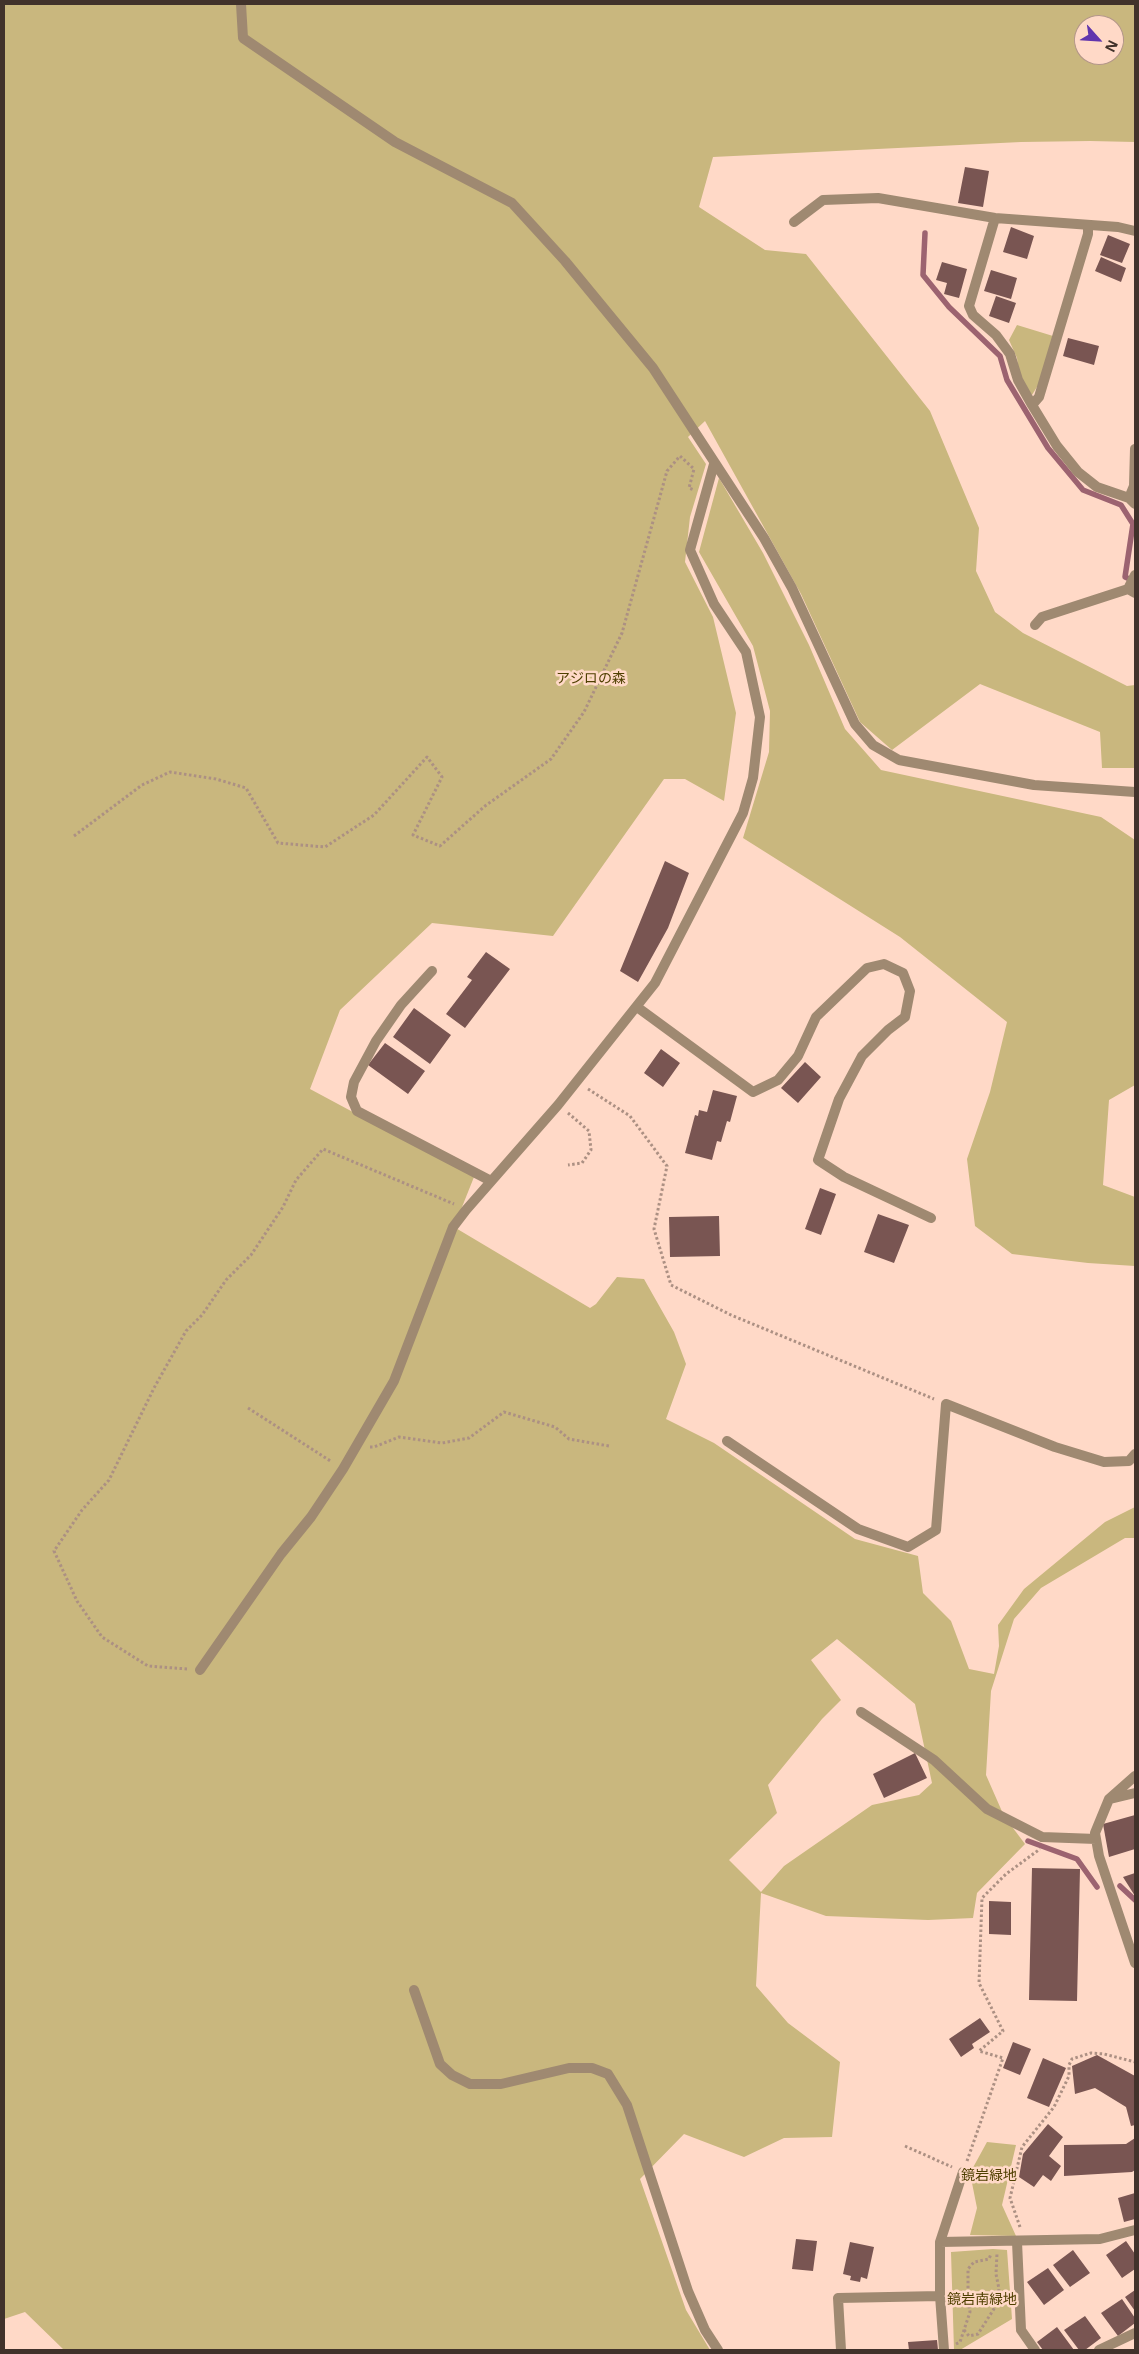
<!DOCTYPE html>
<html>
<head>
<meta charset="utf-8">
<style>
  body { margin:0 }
  #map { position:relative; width:1139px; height:2354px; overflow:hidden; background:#ffd9c7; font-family:"Noto Sans",sans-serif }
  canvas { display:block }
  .frame { position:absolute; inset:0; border:5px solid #41322b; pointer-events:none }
  .north { position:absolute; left:1074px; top:15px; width:50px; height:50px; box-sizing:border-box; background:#ffd9c7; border:1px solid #b39689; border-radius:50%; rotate:116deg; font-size:14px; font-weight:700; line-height:20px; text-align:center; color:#41322b }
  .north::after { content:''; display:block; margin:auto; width:18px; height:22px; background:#6135ad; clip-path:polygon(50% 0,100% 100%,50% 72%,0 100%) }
</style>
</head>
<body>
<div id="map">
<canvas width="1139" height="2354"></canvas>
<div class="frame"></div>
<div class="north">N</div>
</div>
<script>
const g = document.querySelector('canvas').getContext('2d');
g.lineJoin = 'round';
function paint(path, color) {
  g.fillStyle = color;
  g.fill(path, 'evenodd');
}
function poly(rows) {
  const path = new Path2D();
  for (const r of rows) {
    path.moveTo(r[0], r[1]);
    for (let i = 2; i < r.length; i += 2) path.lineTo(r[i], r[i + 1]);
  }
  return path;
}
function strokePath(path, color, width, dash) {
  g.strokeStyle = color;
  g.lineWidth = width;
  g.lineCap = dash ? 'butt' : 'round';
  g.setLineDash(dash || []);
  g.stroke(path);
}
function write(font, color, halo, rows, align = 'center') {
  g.font = font + ' "Noto Sans","Noto Sans JP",sans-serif';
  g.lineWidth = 5;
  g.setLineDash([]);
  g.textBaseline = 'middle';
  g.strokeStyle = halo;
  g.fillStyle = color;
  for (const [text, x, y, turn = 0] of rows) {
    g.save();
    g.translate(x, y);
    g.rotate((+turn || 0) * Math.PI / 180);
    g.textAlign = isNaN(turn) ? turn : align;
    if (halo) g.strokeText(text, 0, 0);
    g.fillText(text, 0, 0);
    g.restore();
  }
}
const green = poly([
  [4,4,1135,4,1135,142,1090,141,1021,142,713,157,699,207,765,250,806,254,930,411,979,528,976,571,995,612,1023,633,1127,686,1135,685,1135,768,1102,768,1100,732,980,684,892,750,860,722,801,594,705,421,688,437,706,464,690,517,685,562,713,617,736,713,724,801,685,779,664,779,553,936,432,923,340,1010,310,1089,474,1177,454,1227,590,1308,596,1304,617,1277,644,1279,674,1332,686,1364,666,1419,714,1443,855,1539,918,1556,923,1593,951,1621,969,1669,994,1674,999,1646,998,1625,1024,1589,1105,1522,1135,1507,1135,1538,1125,1538,1041,1588,1014,1619,991,1691,986,1775,1004,1816,1025,1844,977,1893,973,1918,928,1920,826,1916,761,1893,756,1986,788,2023,840,2062,832,2137,784,2138,744,2157,684,2134,640,2179,686,2310,710,2350,64,2350,25,2312,4,2319],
  [1084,25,1114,25,1114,55,1084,55],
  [837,1639,915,1704,932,1783,919,1795,872,1805,784,1866,761,1892,729,1860,777,1813,768,1785,822,1719,841,1700,811,1660],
  [1017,325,1053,336,1040,382,1032,395,1020,379,1017,358,1009,340],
  [719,478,763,553,809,645,845,729,881,770,1101,817,1135,840,1135,1085,1109,1100,1103,1185,1135,1197,1135,1266,1088,1263,1012,1254,975,1226,967,1159,990,1092,1007,1022,900,937,743,838,769,752,770,711,753,646,699,552],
  [987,2142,1016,2145,1002,2205,1016,2236,970,2235,977,2208,970,2173],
  [993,2249,1007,2250,1012,2319,960,2350,954,2350,951,2252]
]);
const stream = poly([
  [925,233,923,275,949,307,1000,356,1007,380,1048,448,1083,490,1121,505,1133,524,1125,577,1134,581],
  [1028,1841,1077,1859,1097,1887],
  [1120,1886,1135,1900]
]);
const building = poly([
  [965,167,989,171,983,207,958,203],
  [1011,227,1034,236,1027,259,1003,252],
  [1108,235,1130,244,1122,263,1100,255],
  [1101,257,1126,268,1121,282,1095,271],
  [942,262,967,269,959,298,944,294,947,283,936,280],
  [991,270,1017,278,1011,299,984,291],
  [996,296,1016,303,1009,323,989,316],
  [1068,338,1099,346,1094,365,1063,356],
  [665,861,689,873,668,928,638,982,620,971],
  [486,952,510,969,465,1028,446,1014,472,980,467,977],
  [414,1008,451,1035,430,1064,393,1037],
  [385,1043,425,1071,408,1094,368,1065],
  [661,1049,680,1063,663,1087,644,1073],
  [805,1062,821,1077,798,1103,781,1088],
  [713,1090,737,1096,730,1122,727,1121,721,1142,717,1141,712,1160,685,1153,695,1115,698,1116,699,1110,707,1112],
  [820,1188,836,1194,821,1235,805,1229],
  [878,1214,909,1225,894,1263,864,1252],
  [719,1216,720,1256,670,1257,669,1217],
  [915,1753,927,1778,884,1798,873,1774],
  [1135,1815,1135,1849,1109,1857,1103,1824],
  [1032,1868,1080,1869,1077,2001,1029,2000],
  [1135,1873,1135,1896,1123,1877],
  [989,1901,1011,1902,1011,1935,989,1934],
  [980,2018,990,2032,972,2044,974,2048,961,2057,949,2039],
  [1013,2042,1031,2049,1020,2075,1003,2068],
  [1097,2055,1135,2076,1135,2125,1131,2126,1126,2107,1095,2088,1075,2094,1072,2066],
  [1043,2058,1066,2068,1049,2107,1027,2098],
  [1048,2124,1063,2137,1049,2156,1061,2166,1051,2181,1043,2175,1034,2187,1019,2177,1023,2154],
  [1135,2138,1135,2170,1132,2172,1064,2176,1064,2145,1126,2144],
  [1135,2193,1135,2219,1124,2222,1118,2198],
  [796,2239,817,2241,813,2271,792,2269],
  [1126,2241,1135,2254,1135,2269,1122,2278,1106,2255],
  [850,2242,874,2247,867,2279,861,2277,860,2282,850,2280,851,2276,843,2274],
  [1073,2250,1090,2273,1070,2287,1053,2265],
  [1048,2268,1064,2290,1044,2305,1027,2282],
  [1135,2290,1135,2311,1125,2297],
  [1122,2299,1135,2318,1135,2323,1118,2336,1101,2313],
  [1085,2316,1101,2338,1085,2350,1079,2350,1064,2330],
  [1057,2327,1074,2350,1043,2350,1037,2342],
  [937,2340,938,2350,909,2350,908,2342]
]);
const path = poly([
  [74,836,142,785,170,772,216,779,246,788,278,843,325,847,374,815,427,757,442,777,413,835,440,846,485,806,551,759,584,712,622,633,667,471,680,456,694,469,689,488,694,490],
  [588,1089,630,1116,667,1166,654,1229,671,1285,731,1315,934,1399],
  [568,1113,589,1131,591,1150,582,1163,568,1165],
  [248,1408,332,1462],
  [370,1447,374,1447,399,1437,442,1443,469,1438,504,1412,555,1427,569,1439,609,1446],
  [187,1669,148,1666,102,1637,77,1601,54,1551,82,1510,109,1480,154,1388,186,1331,202,1315,226,1280,251,1255,283,1207,296,1180,323,1149,454,1204],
  [905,2146,952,2167],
  [967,2161,1003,2058,979,2051,1003,2031,979,1983,982,1898,1006,1874,1040,1849],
  [1020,2227,1010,2198,1022,2147,1054,2107,1069,2076,1069,2065,1072,2059,1091,2053,1104,2054,1135,2062],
  [964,2330,969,2336,978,2334,997,2304,999,2289,996,2274,997,2253],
  [956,2344,960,2342,970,2312,968,2300,968,2269,974,2262,989,2259,991,2254]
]);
const minor = poly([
  [241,4,243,38,395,142,512,203,565,261,653,368,764,538,792,588,855,724,873,745,899,760,1034,785,1135,792],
  [995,218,969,306,973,315,996,335,1010,354,1018,380,1032,405,1039,397,1088,234,1088,225],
  [794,222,823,200,878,198,995,218,1118,227,1135,231],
  [1032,405,1057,446,1078,472,1097,487,1129,498,1135,504],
  [1129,498,1134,486,1135,449],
  [1135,575,1128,589,1135,593],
  [1035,625,1042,617,1128,589],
  [432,971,401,1005,376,1041,354,1082,351,1097,357,1111,491,1181],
  [637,1007,753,1092,778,1080,798,1056,816,1017,867,968,884,964,903,973,910,991,905,1017,888,1030,862,1056,839,1099,818,1160,844,1177,931,1218],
  [727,1441,858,1529,908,1547,936,1530,946,1404,1055,1447,1104,1462,1129,1461,1135,1454],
  [200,1670,281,1554,311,1517,343,1469,394,1381,453,1227,466,1210,558,1105,655,983,743,813,753,778,760,717,746,652,714,604,690,550,714,464],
  [861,1712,934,1760,987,1809,1042,1837,1096,1839],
  [1135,1776,1109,1799,1095,1833,1099,1856,1135,1963],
  [1110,1799,1135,1793],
  [414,1990,440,2064,452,2075,470,2084,501,2084,569,2068,592,2068,608,2074,627,2105,688,2291,705,2330,718,2350],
  [940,2242,963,2172],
  [1017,2242,1021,2330,1035,2350],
  [841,2350,838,2298,940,2296],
  [944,2350,940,2296,940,2242,1100,2239,1135,2230],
  [1099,2350,1135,2333]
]);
const parkNames = [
  ["アジロの森",591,679],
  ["鏡岩緑地",989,2176],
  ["鏡岩南緑地",982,2300]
];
paint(green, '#c9b77e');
strokePath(stream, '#9c6370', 5.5);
paint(building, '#795552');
strokePath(path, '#ac9083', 3, [2.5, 2.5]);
strokePath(minor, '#9f8971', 10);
write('14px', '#4f3f00', '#ffd9c7', parkNames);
</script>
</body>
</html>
